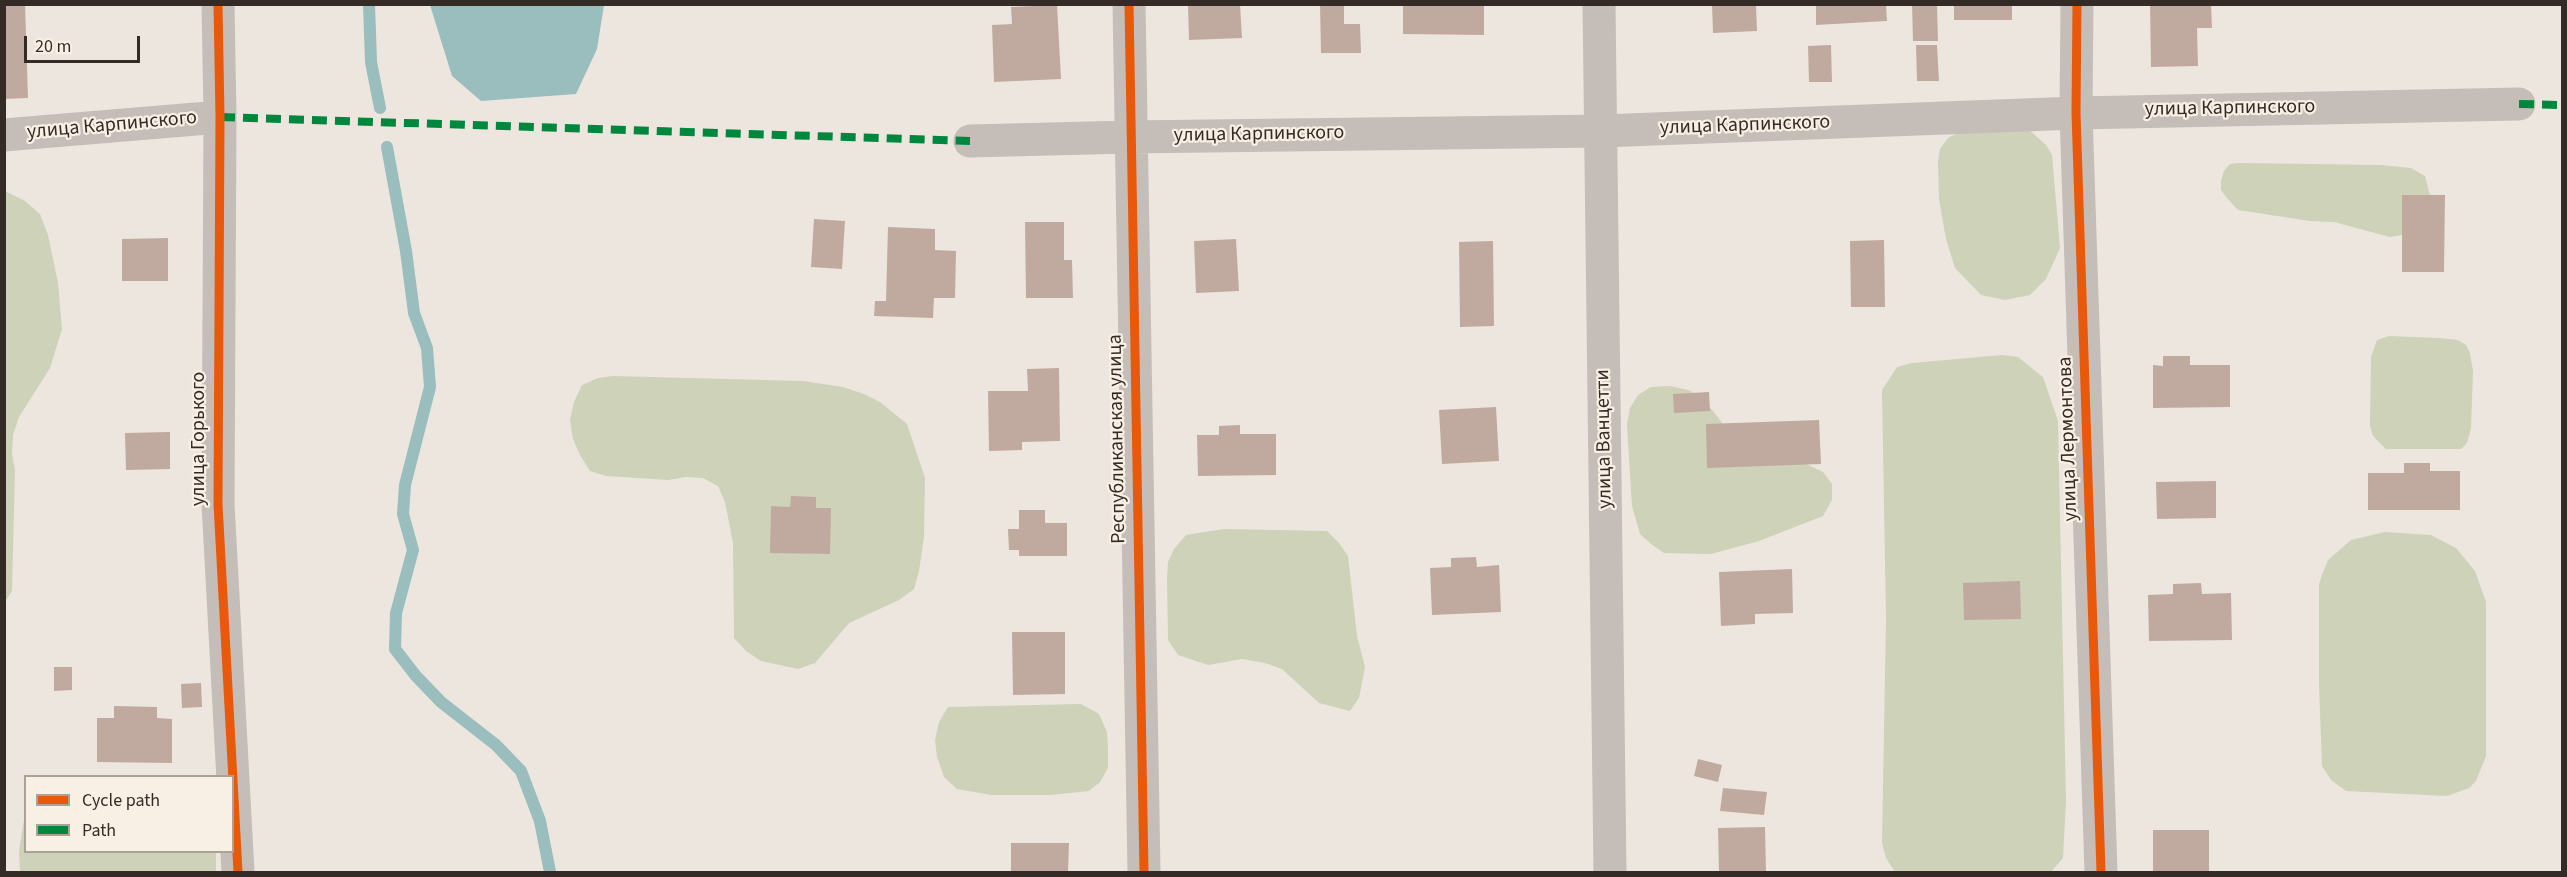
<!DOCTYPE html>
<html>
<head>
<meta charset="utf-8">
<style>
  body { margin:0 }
  #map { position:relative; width:2567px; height:877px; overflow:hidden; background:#ece6df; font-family:"Source Sans 3",sans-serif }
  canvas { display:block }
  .frame { position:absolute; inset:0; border:6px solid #352b26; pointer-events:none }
  .legend { position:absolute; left:24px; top:775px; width:210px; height:78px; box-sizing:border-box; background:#f9f0e5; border:2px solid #aba199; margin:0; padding:8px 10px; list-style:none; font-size:18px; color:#352b26 }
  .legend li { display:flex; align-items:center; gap:12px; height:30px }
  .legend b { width:30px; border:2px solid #aba199 }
  .scale { position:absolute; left:24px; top:36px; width:116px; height:27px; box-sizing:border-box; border:3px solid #352b26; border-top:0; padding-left:8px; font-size:18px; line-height:21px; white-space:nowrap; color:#352b26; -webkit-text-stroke:4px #f9f0e5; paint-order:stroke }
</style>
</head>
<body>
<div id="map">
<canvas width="2567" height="877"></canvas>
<div class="frame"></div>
<ul class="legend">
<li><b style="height:8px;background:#e8590c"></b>Cycle path</li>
<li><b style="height:8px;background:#00873e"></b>Path</li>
</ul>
<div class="scale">20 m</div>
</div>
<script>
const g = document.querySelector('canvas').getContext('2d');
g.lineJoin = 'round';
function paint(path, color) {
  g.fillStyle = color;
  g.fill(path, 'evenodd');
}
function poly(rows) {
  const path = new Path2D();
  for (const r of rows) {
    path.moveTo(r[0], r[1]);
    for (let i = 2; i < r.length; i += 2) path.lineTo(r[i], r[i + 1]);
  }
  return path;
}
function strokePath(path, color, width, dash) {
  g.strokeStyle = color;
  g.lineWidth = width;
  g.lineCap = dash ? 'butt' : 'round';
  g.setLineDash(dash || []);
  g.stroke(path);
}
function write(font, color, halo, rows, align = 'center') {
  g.font = font + ' "Source Sans 3",sans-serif';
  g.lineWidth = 4.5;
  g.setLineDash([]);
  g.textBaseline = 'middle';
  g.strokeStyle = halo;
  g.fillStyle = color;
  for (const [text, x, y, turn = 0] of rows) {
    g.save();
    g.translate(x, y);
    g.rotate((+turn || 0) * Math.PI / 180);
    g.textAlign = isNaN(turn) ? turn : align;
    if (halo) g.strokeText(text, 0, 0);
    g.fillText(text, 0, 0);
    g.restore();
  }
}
const green = poly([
  [1965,129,2028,129,2046,145,2052,155,2060,248,2046,279,2030,295,2005,300,1981,295,1955,268,1946,239,1939,199,1938,161,1940,149,1948,138],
  [2238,163,2381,165,2411,168,2425,176,2430,195,2407,234,2390,237,2334,222,2310,221,2238,210,2226,197,2221,190,2221,181,2224,171,2230,164],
  [5,191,25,201,40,214,48,235,58,283,62,329,50,368,19,417,13,435,12,454,15,470,12,591,5,602],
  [2389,336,2440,338,2458,340,2466,345,2470,353,2473,371,2471,428,2467,443,2461,449,2386,449,2373,436,2370,426,2371,357,2377,340],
  [2002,355,2018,357,2043,377,2058,421,2066,800,2063,858,2051,872,1895,872,1886,858,1882,843,1886,618,1882,390,1897,367,1912,363],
  [613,376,803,381,843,387,864,394,880,402,907,424,925,478,924,537,919,571,914,589,899,600,849,623,815,663,798,669,761,661,746,651,734,638,733,543,725,502,718,486,703,478,686,477,668,480,606,476,590,471,580,455,573,439,570,420,574,402,582,385,598,378],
  [1670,386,1688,390,1702,397,1723,424,1823,472,1832,484,1832,500,1823,516,1759,541,1711,554,1664,553,1651,544,1640,534,1632,506,1627,424,1630,408,1638,395,1651,387],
  [1224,529,1327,531,1339,543,1348,556,1357,636,1365,667,1359,698,1350,711,1319,703,1282,669,1265,663,1242,659,1208,665,1178,655,1168,640,1167,578,1168,562,1174,549,1186,535],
  [2385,532,2431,535,2456,548,2475,571,2486,602,2486,756,2476,781,2469,788,2447,796,2346,791,2331,780,2322,766,2319,685,2319,584,2322,575,2328,560,2351,540],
  [1081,704,1099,714,1107,732,1108,749,1108,768,1100,782,1089,791,1051,795,991,795,957,789,944,777,937,757,935,740,939,722,948,707],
  [25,813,26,852,216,852,216,872,20,872,19,852]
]);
const water = poly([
  [430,5,430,4,604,5,597,49,576,94,481,101,452,76]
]);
const stream = poly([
  [369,4,371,62,380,108],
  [387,147,406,251,414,313,427,348,430,387,405,485,403,514,413,550,396,613,395,649,416,676,441,702,496,745,521,771,540,821,550,872]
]);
const building = poly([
  [4,4,25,4,28,98,4,99],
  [1188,4,1240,4,1242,38,1189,40],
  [1320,4,1344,4,1344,24,1360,24,1361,53,1321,53],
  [1403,4,1484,4,1484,35,1403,34],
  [1712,4,1756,4,1757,31,1713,33],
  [1816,4,1886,4,1887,21,1816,25],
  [1912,4,1937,4,1938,41,1913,41],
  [1954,4,2012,4,2012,20,1954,20],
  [2150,4,2211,4,2212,28,2197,28,2198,66,2151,67],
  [1057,5,1061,79,994,82,992,25,1012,24,1011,7],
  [1831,45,1832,82,1809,82,1808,46],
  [1916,45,1937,45,1939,81,1917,81],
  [2402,195,2445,195,2444,272,2402,272],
  [814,219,845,221,842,269,811,267],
  [1025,222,1064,222,1064,260,1072,260,1073,298,1026,298],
  [888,227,935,229,935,250,956,251,955,298,934,298,933,318,874,316,875,301,886,301],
  [168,238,168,281,122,281,122,239],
  [1236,239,1239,291,1196,293,1194,241],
  [1884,240,1885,307,1851,307,1850,241],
  [1493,241,1494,326,1460,327,1459,242],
  [2163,356,2190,356,2190,365,2230,365,2230,407,2153,408,2153,365,2163,366],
  [1059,368,1060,441,1022,442,1022,450,989,451,988,391,1028,391,1027,369],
  [1709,392,1710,411,1674,413,1673,394],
  [1496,407,1499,461,1442,464,1439,410],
  [1819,420,1821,464,1707,468,1706,424],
  [1240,425,1240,434,1276,434,1276,475,1198,476,1197,435,1219,435,1219,426],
  [170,432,170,469,126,470,125,433],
  [2404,463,2430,463,2430,471,2460,471,2460,510,2368,510,2368,473,2404,473],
  [2216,481,2216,518,2157,519,2156,482],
  [791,496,816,497,816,508,831,508,830,554,770,553,771,506,790,507],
  [1019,510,1045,510,1045,523,1067,523,1067,556,1019,556,1019,550,1009,550,1008,529,1019,529],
  [1476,557,1477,567,1499,565,1501,612,1432,615,1430,568,1451,567,1451,558],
  [1792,569,1793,613,1755,614,1755,624,1721,626,1719,572],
  [2020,581,2021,619,1964,620,1963,583],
  [2201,583,2202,594,2231,593,2232,640,2149,641,2148,595,2173,594,2173,584],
  [1012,632,1065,632,1065,694,1013,695],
  [54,667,72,667,72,690,54,691],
  [201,683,202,707,182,708,181,684],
  [114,706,157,707,157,718,172,719,172,763,97,762,97,718,114,718],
  [1698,759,1722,765,1718,782,1694,776],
  [1723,788,1767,792,1764,815,1720,811],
  [1765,827,1766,872,1719,872,1718,828],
  [2153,830,2209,830,2209,872,2153,872],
  [1011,843,1069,843,1068,872,1011,872]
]);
const minor = poly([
  [218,4,220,117,218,504,238,872],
  [1129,4,1144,872],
  [1599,4,1610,872],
  [2077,4,2076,113,2101,872],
  [4,135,220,117],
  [970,141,1130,137,1601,131,2076,113,2519,104]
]);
const quiet = poly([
  [2519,104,2562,105],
  [220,117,970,141]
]);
const cycleway = poly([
  [218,4,220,117,218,504,238,872],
  [1129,4,1144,872],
  [2077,4,2076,113,2101,872]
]);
const streetNames = [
  ["улица Карпинского",2230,109,-1],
  ["улица Карпинского",112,126,-5],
  ["улица Карпинского",1745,126,-2],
  ["улица Карпинского",1259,135,-1],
  ["улица Горького",200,439,-90],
  ["Республиканская улица",1118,439,-91],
  ["улица Ванцетти",1605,439,-91],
  ["улица Лермонтова",2069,439,-92]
];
paint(green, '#cdd2b8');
paint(water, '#9abdbd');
strokePath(stream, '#9abdbd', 12);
paint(building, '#c0aaa0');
strokePath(minor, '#c5beb8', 33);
strokePath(quiet, '#00873e', 8, [15, 8]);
strokePath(cycleway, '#e8590c', 9);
write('20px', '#352b26', '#f9f0e5', streetNames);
</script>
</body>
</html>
